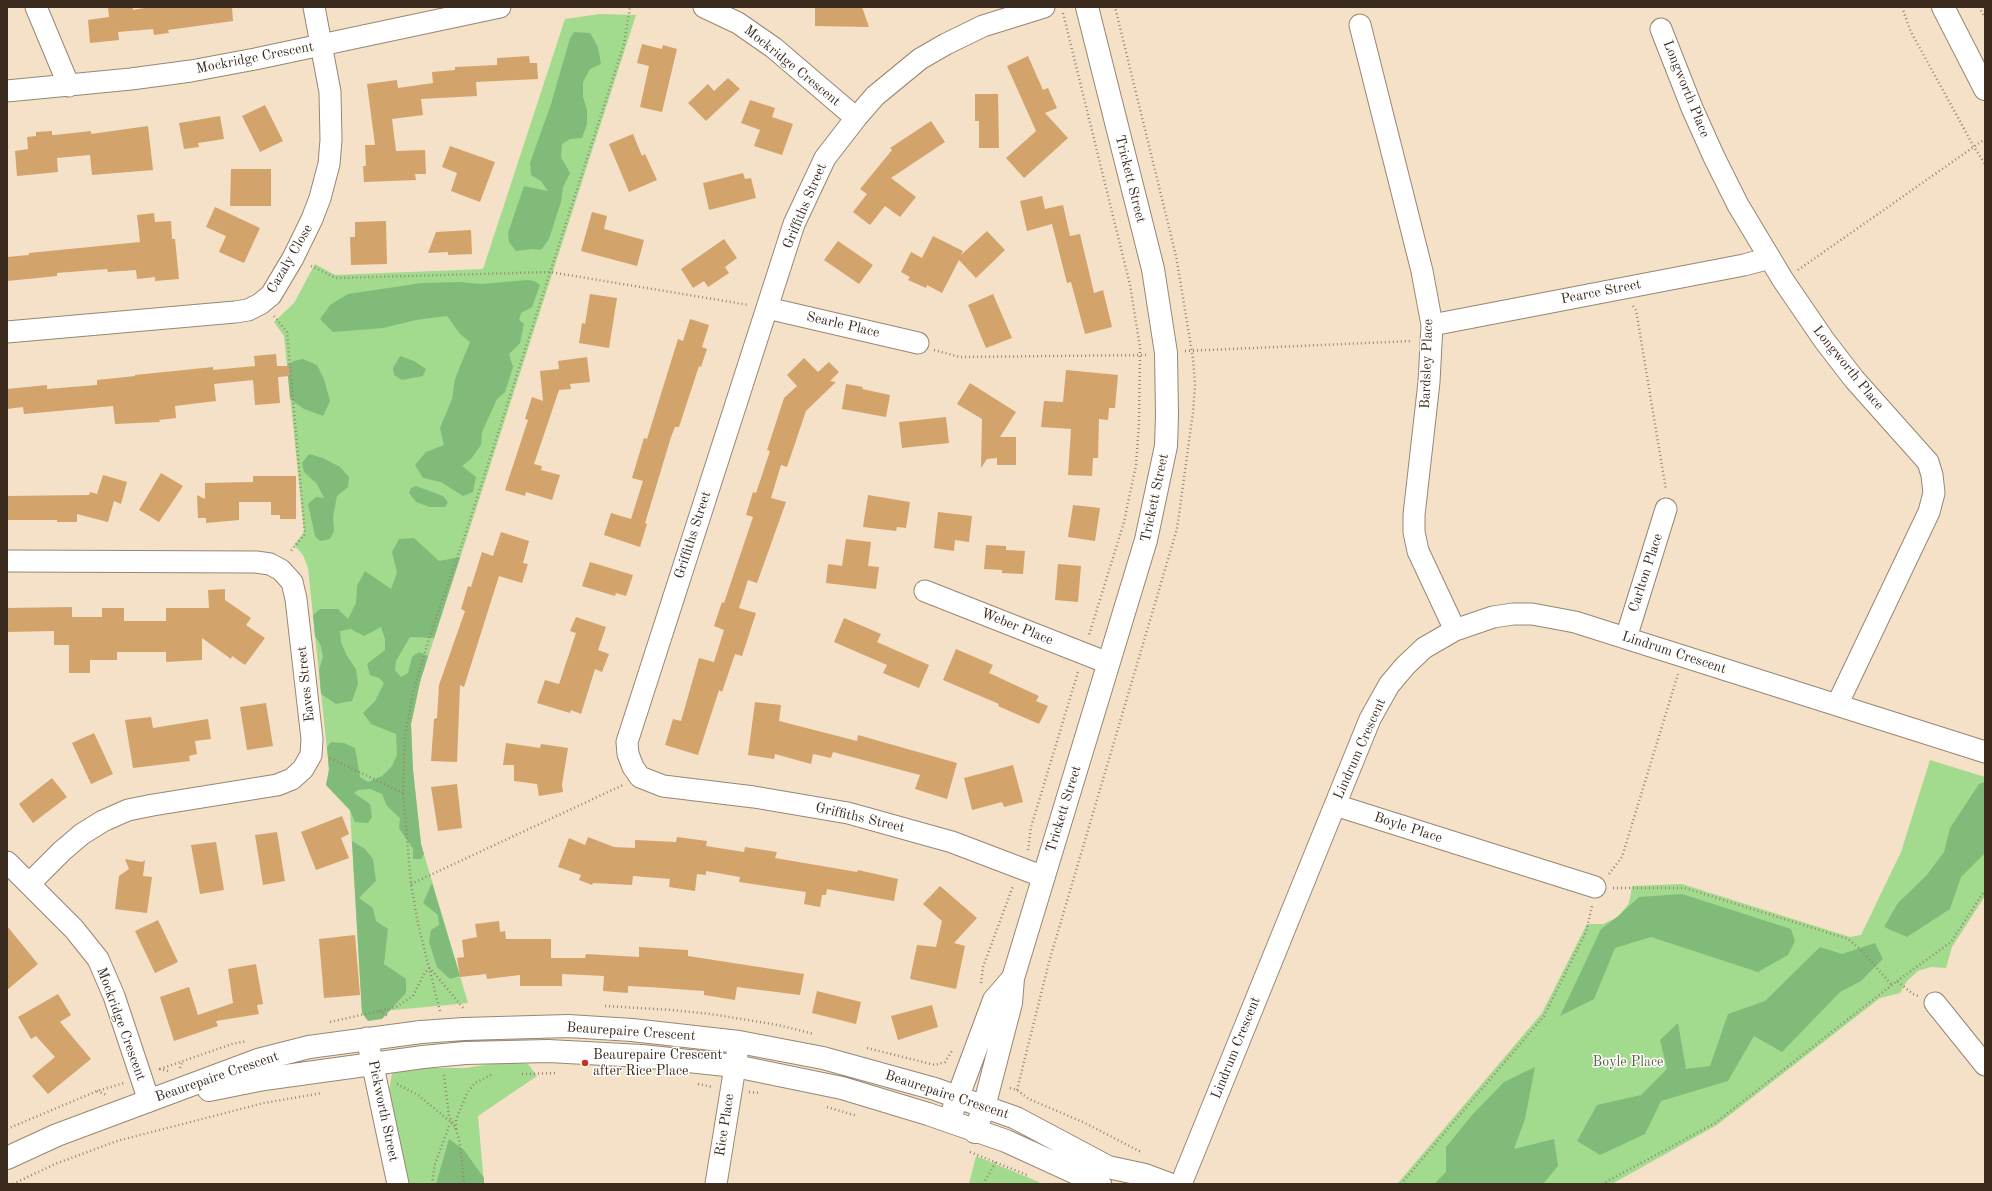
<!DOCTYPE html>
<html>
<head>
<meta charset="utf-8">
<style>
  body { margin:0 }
  #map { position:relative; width:1992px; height:1191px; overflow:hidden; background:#f5e1c7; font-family:"Old Standard TT",serif }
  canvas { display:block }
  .frame { position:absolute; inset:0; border:8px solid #3b2a1e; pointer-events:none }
</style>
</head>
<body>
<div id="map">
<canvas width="1992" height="1191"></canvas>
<div class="frame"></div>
</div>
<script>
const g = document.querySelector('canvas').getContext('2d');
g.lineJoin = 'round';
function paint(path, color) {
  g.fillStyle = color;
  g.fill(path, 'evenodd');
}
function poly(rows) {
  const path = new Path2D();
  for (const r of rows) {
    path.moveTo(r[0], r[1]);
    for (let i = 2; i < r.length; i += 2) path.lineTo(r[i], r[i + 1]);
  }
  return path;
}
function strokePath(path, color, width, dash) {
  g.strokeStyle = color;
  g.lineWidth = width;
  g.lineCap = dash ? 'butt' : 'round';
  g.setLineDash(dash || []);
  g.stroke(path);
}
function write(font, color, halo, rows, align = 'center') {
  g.font = font + ' "Old Standard TT",serif';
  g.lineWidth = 3;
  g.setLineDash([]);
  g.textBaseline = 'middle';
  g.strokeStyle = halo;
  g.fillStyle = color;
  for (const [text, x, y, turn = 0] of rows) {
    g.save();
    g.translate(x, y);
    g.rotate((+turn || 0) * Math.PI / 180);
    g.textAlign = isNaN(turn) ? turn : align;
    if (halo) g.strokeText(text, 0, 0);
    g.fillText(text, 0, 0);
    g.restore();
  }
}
const green = poly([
  [600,14,636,15,420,682,411,724,413,770,421,844,468,1003,362,1013,350,811,326,785,329,769,308,568,303,555,294,545,304,532,284,336,274,322,294,303,315,264,335,275,483,269,565,19],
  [1930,760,1985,777,1985,896,1952,947,1946,968,1931,967,1918,971,1907,981,1900,993,1880,998,1717,1125,1612,1184,1397,1184,1542,1013,1587,924,1603,924,1618,917,1629,903,1632,886,1682,884,1850,937,1861,935,1901,852],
  [502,1062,528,1064,537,1076,478,1116,484,1184,406,1184,388,1097,392,1073,424,1068,466,1068],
  [976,1156,1039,1182,1039,1184,969,1184]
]);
const forest = poly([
  [574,32,590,33,598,47,601,64,590,69,583,82,583,97,587,110,587,124,582,138,570,139,562,144,561,157,570,173,563,187,561,202,549,239,541,250,533,249,516,251,509,242,508,233,524,186,548,191,541,181,531,175,530,163,551,104,570,38],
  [528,280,534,281,540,285,532,307,521,313,519,320,524,324,520,343,509,354,513,367,505,392,497,399,482,432,481,445,471,459,462,466,476,477,473,492,463,496,441,482,423,478,415,465,426,452,444,445,440,428,452,399,455,379,470,342,460,334,447,316,416,320,383,328,333,332,320,319,330,305,348,294,422,283,460,282,481,284],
  [400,356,414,361,426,369,423,376,402,380,394,375,393,368],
  [303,359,317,365,324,379,330,401,323,416,304,409,290,399,287,365,294,361],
  [309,454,323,458,340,467,349,477,348,487,337,496,333,517,334,531,330,539,320,541,315,536,308,504,316,497,324,498,317,484,304,472,302,463],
  [416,486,443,496,448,502,445,507,430,507,416,502,409,493,411,488],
  [414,538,439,561,460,557,434,638,410,637,396,661,395,670,401,677,408,673,412,657,419,652,428,656,420,682,411,724,413,770,421,844,424,854,421,859,413,859,413,849,399,828,400,818,387,806,382,794,370,789,358,790,354,793,370,804,372,817,368,823,355,822,350,810,326,785,329,770,327,747,331,742,344,743,355,748,360,777,368,782,382,776,392,766,397,755,396,734,371,724,363,713,375,701,384,683,379,678,370,675,367,664,385,650,385,639,381,627,364,636,351,629,340,631,341,642,347,656,356,669,358,684,352,701,336,704,321,694,319,670,323,657,321,646,315,636,313,615,320,609,338,609,348,619,356,603,357,586,365,571,391,589,397,573,392,552,399,539],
  [1985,782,1985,853,1961,877,1950,909,1907,937,1884,927,1898,903,1926,876,1944,852,1950,828,1979,784],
  [352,841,365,849,373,859,376,881,359,898,373,908,376,921,388,929,384,964,406,979,406,993,382,1019,368,1021,362,1013],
  [432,883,460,976,450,979,437,967,429,942,431,930,439,925,438,915,423,903],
  [1682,894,1791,929,1795,941,1788,955,1758,972,1651,937,1615,948,1594,999,1560,1016,1601,929,1617,917,1639,897],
  [1875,943,1883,959,1861,981,1840,992,1782,1052,1754,1036,1728,1081,1661,1101,1645,1134,1600,1155,1577,1141,1597,1105,1641,1095,1667,1069,1660,1040,1678,1023,1686,1069,1710,1066,1728,1014,1765,1001,1820,947,1842,954],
  [1535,1067,1525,1119,1514,1149,1554,1139,1558,1166,1543,1184,1434,1184,1446,1172,1446,1147,1473,1114,1504,1082],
  [449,1139,464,1150,484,1178,484,1184,436,1184]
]);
const building = poly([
  [108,7,133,7,133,10,150,7,232,7,233,21,168,30,169,33,154,35,153,29,118,32,119,40,90,43,88,20,109,17],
  [815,7,862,7,869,27,815,26],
  [642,44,662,49,663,45,677,49,662,112,640,107,649,66,637,63],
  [529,56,530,63,537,63,538,79,476,82,477,96,421,99,423,115,392,119,396,151,425,150,426,174,415,174,416,180,364,182,363,166,366,166,365,145,375,145,367,84,397,80,398,88,433,83,432,72,455,70,455,67,497,65,497,58],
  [1028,56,1043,90,1048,88,1057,108,1045,113,1068,138,1024,178,1006,158,1036,131,1007,66],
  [728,78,740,89,706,121,688,103,708,84,714,91],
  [975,94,998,94,999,148,979,148,979,121,975,121],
  [750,100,775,108,772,117,793,124,782,155,754,146,760,130,741,123],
  [265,105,283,141,260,152,242,116],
  [220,116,224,139,198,143,199,147,184,149,179,123],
  [931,121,945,142,891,178,916,197,900,217,885,206,870,225,853,212,867,194,860,189,892,150,890,148],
  [148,126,153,170,92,175,90,155,57,158,58,172,17,176,15,151,28,149,27,137,36,136,36,132,52,131,52,135,55,135,91,131,91,134],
  [633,134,642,156,645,154,657,180,629,192,609,144],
  [450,146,495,162,480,202,451,191,457,173,442,167],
  [231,169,271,169,271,206,230,206],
  [743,173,745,179,751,178,756,198,709,210,703,183],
  [1042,196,1045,209,1063,205,1070,236,1080,234,1094,293,1103,290,1112,327,1085,334,1071,282,1067,283,1052,224,1027,231,1020,201],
  [215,207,260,228,244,263,219,252,226,236,206,227],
  [592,212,607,216,604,229,644,240,637,266,581,251],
  [154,213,155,222,171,221,172,239,175,239,179,279,155,281,155,277,137,279,136,270,108,272,107,269,57,273,57,276,7,281,7,257,29,255,29,253,140,242,137,215],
  [386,221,387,264,351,265,350,237,355,237,355,222],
  [471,230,472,254,448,255,448,252,428,253,436,232],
  [987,231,1005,250,976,278,959,260,942,293,927,285,926,288,908,280,910,277,901,272,911,252,922,258,933,236,963,251,961,255],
  [724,239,737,258,725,267,729,273,708,287,704,281,693,288,681,269],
  [838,241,873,265,859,284,824,260],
  [590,294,617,298,609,348,579,343,582,323,585,324],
  [993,294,1012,338,986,348,968,305],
  [690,319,709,325,702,347,707,349,701,367,699,366,679,427,675,427,671,437,649,510,645,523,647,524,640,547,604,535,611,513,631,519,643,481,632,478,644,438,647,439,678,339,683,341],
  [276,354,277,366,289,366,290,376,278,377,280,403,255,405,253,380,214,384,216,401,175,406,176,418,159,420,160,422,115,424,113,406,24,414,23,407,7,409,7,389,47,385,47,389,97,385,97,380,135,376,135,375,213,367,213,370,255,366,254,356],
  [587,357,590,382,570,384,571,389,559,390,534,464,542,466,541,470,560,475,552,500,526,492,525,496,505,490,528,420,525,419,532,397,543,401,540,371,559,369,558,361],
  [804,358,818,372,829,362,839,372,830,381,836,382,806,411,787,467,781,465,771,498,786,502,757,583,748,580,739,608,756,613,742,656,735,654,722,692,719,690,698,755,665,745,673,719,681,721,699,658,714,662,724,630,714,626,722,602,724,603,753,517,746,515,753,492,756,493,770,451,767,450,784,398,797,386,787,375],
  [1066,370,1118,375,1115,408,1109,408,1108,420,1099,419,1098,458,1093,458,1092,476,1068,475,1071,429,1041,427,1044,401,1063,402],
  [970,383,1016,412,1000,437,1016,437,1016,465,997,465,997,458,987,459,981,468,982,419,957,404],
  [846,384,863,387,862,389,890,395,886,417,842,409],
  [946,417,949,443,902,448,899,422],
  [161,473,183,486,159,522,139,510],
  [103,475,127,482,121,504,114,501,108,522,77,514,77,522,57,522,57,520,7,520,7,496,89,495,90,492,97,494],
  [253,476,296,476,296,519,280,519,280,515,271,515,271,502,239,502,239,520,206,523,206,518,198,518,197,495,205,499,205,483,253,482],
  [868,495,910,502,906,528,897,527,896,531,863,527],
  [1073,505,1100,508,1095,541,1068,537],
  [938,512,972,516,969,542,955,540,954,551,934,548],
  [501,532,529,541,523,563,528,564,522,583,499,576,464,687,460,685,457,762,431,761,434,719,437,718,439,685,465,611,461,609,468,586,471,587,482,552,493,556],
  [846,539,871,542,868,566,879,567,876,589,826,583,828,564,842,566],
  [986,545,1006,546,1006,550,1025,551,1023,574,1002,573,1002,570,984,569],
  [590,562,633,575,626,596,616,593,615,596,582,586],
  [1058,564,1081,566,1078,602,1055,600],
  [225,589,225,600,251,618,246,625,265,638,245,665,232,656,231,659,202,638,202,660,166,662,166,652,117,652,117,660,90,660,90,673,69,673,69,645,54,645,54,631,7,632,7,608,72,607,72,617,102,617,102,608,124,608,124,621,166,621,166,608,209,608,208,590],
  [576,617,606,627,598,650,609,654,602,672,595,669,581,714,571,710,570,713,537,703,545,680,559,684,576,633,570,631],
  [844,618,881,634,877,642,929,665,919,688,883,673,887,665,834,642],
  [956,649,993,665,989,673,1039,696,1036,701,1048,706,1039,724,998,706,999,704,943,680],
  [755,702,781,705,779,721,857,741,858,735,957,763,947,799,915,789,920,775,833,752,831,758,813,754,811,764,775,754,774,759,748,755],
  [266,703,273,746,247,750,240,707],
  [151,717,153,728,208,719,211,739,195,741,197,754,189,756,190,761,133,768,125,720],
  [94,733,113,774,91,784,72,743],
  [506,743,540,748,541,744,568,748,562,785,563,792,539,796,537,784,514,781,514,765,503,765],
  [1013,765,1023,802,1004,807,1002,802,972,810,964,778],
  [52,778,67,797,33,823,19,804],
  [457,784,462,828,438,831,431,787],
  [342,816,349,834,341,838,349,858,316,870,301,832],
  [277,832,285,881,263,885,255,835],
  [588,837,614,847,635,848,635,840,676,842,677,837,707,841,706,846,744,852,745,847,777,852,775,858,857,872,858,870,898,879,894,901,827,889,826,895,822,895,820,907,804,904,806,892,739,882,740,877,706,871,706,875,697,874,695,891,669,887,670,879,633,876,632,885,593,883,592,885,579,880,581,875,558,867,569,838,585,845],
  [216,842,224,890,200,894,191,845],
  [125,859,142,862,145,860,143,876,152,877,147,913,115,909,119,876,129,869],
  [940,886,977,918,954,943,965,946,956,989,910,979,917,945,936,947,942,921,923,904],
  [158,920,178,962,155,973,135,931],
  [499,921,500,932,505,931,506,939,551,939,551,958,585,958,586,954,639,957,639,947,688,950,688,956,804,974,800,995,737,987,735,1000,704,995,704,991,649,987,628,986,628,993,603,991,604,976,562,974,562,986,520,986,520,975,487,979,486,974,460,977,457,958,464,957,462,940,477,937,475,924],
  [7,926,38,964,7,990],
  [355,935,360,995,324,998,319,939],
  [256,964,263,1004,257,1005,259,1014,216,1021,218,1026,174,1041,160,997,189,987,198,1015,233,1003,228,969],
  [817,991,861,1002,856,1024,812,1013],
  [58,994,71,1015,60,1022,91,1059,48,1094,32,1076,55,1057,36,1036,31,1039,18,1017],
  [932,1005,938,1027,898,1040,891,1016]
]);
const path = poly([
  [1902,7,1911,32,1974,147,1985,164],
  [1979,7,1985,18],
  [1063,13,1130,285,1140,347,1139,423,1136,465,1124,522,1089,635],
  [311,266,336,278,550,272,749,305],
  [1798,270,1985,139],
  [1633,306,1636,310,1666,490],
  [274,316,287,332,305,534,290,552],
  [934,350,960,357,1146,355],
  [1185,351,1412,341],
  [330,758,403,793],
  [1028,850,1031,827,1078,672],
  [1609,874,1622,857,1678,674],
  [411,884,623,785],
  [1613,888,1685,888,1848,939,1860,949,1892,985],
  [1897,981,1951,942,1985,890],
  [981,983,983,967,1013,886],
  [605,1006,672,1010,711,1014,778,1025,814,1034],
  [379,1011,388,1016],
  [440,1011,418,924,411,884,403,793,405,735,414,689,428,642,465,535,624,44,630,7],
  [330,1022,396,1007,413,996,425,972,430,968,464,1009],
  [867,1048,935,1065,945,1062,952,1051],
  [180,1068,183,1061],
  [168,1071,160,1069,232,1044,247,1041],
  [522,1074,557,1073],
  [444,1075,449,1116,456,1129,460,1143,464,1184],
  [397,1084,418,1095,452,1123,449,1126,435,1164,432,1184],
  [698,1084,712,1087],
  [1010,1088,1017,1090,1029,1099,1085,1123,1141,1152],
  [1017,1090,1049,962,1177,529,1193,412,1195,385,1193,358,1176,256,1115,7],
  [97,1091,107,1095],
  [749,1092,760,1093],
  [827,1107,857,1116],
  [7,1129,97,1091,124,1083],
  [456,1129,456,1120,467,1093,475,1083,493,1074],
  [970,1152,1027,1175],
  [13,1184,55,1164,117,1141,264,1103,322,1093],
  [983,1184,996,1162],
  [1401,1184,1544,1016,1586,932,1592,906],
  [1602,1184,1715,1123,1897,981,1913,994,1918,996]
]);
const minor = poly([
  [36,7,69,86],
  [704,7,738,23,774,48,856,118],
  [1360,25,1422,271,1432,325,1429,382,1414,515,1414,532,1418,551,1455,630],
  [1661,29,1692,108,1714,157,1738,205,1783,280,1824,340,1854,379,1928,462,1932,475,1934,493,1929,512,1837,705],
  [7,91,131,79,191,71,255,59,500,7],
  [767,308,918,343],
  [1432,325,1744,265,1770,258],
  [7,332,235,312,248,310,260,304,271,295,293,258,312,219,320,198,329,164,331,140,330,92,314,7],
  [7,561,256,562,270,564,281,570,292,582,296,599,312,739,311,755,303,769,292,779,277,785,153,805,128,810,103,821,82,834,62,851,29,884],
  [925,591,1108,663],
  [1626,638,1666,509],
  [1335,805,1595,887],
  [7,862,74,929,98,959,114,996,149,1101],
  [1044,877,952,842,848,813,754,797,663,786,640,777,633,767,628,754,627,742,794,224,825,158,856,118,875,96,920,59,946,44,983,26,1044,7],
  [1935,1003,1985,1065],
  [367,1038,398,1184],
  [716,1184,739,1042],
  [1181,1184,1370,719,1389,685,1405,666,1424,648,1455,630,1493,617,1513,614,1532,614,1575,622,1985,752]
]);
const tertiary = poly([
  [464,1029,568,1026,632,1030,739,1042,823,1058,935,1089,1016,1118,1108,1167,1145,1175,1169,1184],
  [465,1053,548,1051,586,1053,642,1056,735,1066,842,1088,928,1114,1006,1141,1100,1184],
  [209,1090,264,1079,423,1057],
  [953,1110,994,1000,1013,978],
  [975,1132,984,1107,1011,1003,1013,978,1146,540,1166,446,1167,415,1166,353,1153,269,1087,7],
  [7,1158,57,1135,258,1060,309,1047,421,1032]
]);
const secondary = poly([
  [1943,7,1985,89]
]);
const tertiaryBridge = poly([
  [421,1032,464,1029],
  [423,1057,465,1053]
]);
const markers = [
  [585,1063,4,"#c8321e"]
];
const streetNames = [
  ["Mockridge Crescent",255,58,-11],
  ["Mockridge Crescent",792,66,39],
  ["Longworth Place",1686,89,68],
  ["Trickett Street",1130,179,76],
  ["Griffiths Street",805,206,-67],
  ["Cazaly Close",290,259,-60],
  ["Pearce Street",1601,292,-11],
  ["Searle Place",843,325,13],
  ["Bardsley Place",1427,364,-88],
  ["Longworth Place",1848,368,51],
  ["Trickett Street",1155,498,-78],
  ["Griffiths Street",693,535,-72],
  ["Carlton Place",1646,573,-72],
  ["Weber Place",1017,627,22],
  ["Lindrum Crescent",1674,653,18],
  ["Eaves Street",306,684,-96],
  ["Lindrum Crescent",1360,749,-66],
  ["Trickett Street",1064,809,-73],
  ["Griffiths Street",860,818,13],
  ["Boyle Place",1408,828,18],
  ["Mockridge Crescent",121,1024,70],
  ["Beaurepaire Crescent",631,1032,4],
  ["Lindrum Crescent",1236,1048,-68],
  ["Beaurepaire Crescent",217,1077,-19],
  ["Beaurepaire Crescent",947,1095,18],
  ["Pickworth Street",383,1111,78],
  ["Rice Place",725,1125,-81]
];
const poiNames = [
  ["Beaurepaire Crescent",593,1055],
  ["after Rice Place",593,1071]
];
const parkNames = [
  ["Boyle Place",1628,1062]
];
paint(green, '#a2db8e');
paint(forest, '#81bb79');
paint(building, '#d3a36c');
strokePath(minor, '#988672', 23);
strokePath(tertiary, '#988672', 24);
strokePath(secondary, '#988672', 24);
strokePath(path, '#988672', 2.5, [1, 3]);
strokePath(minor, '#fff', 21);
strokePath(tertiary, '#fff', 22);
strokePath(secondary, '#fff', 22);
strokePath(tertiaryBridge, '#988672', 24, []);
strokePath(tertiaryBridge, '#fff', 22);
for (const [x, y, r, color] of markers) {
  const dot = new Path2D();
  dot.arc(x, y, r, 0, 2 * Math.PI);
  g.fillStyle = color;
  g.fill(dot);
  strokePath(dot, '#fff', 1.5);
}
write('14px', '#3b2a1e', '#fff', streetNames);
write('14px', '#3b2a1e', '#fff', poiNames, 'left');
write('14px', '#5a5f40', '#fff', parkNames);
</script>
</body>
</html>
